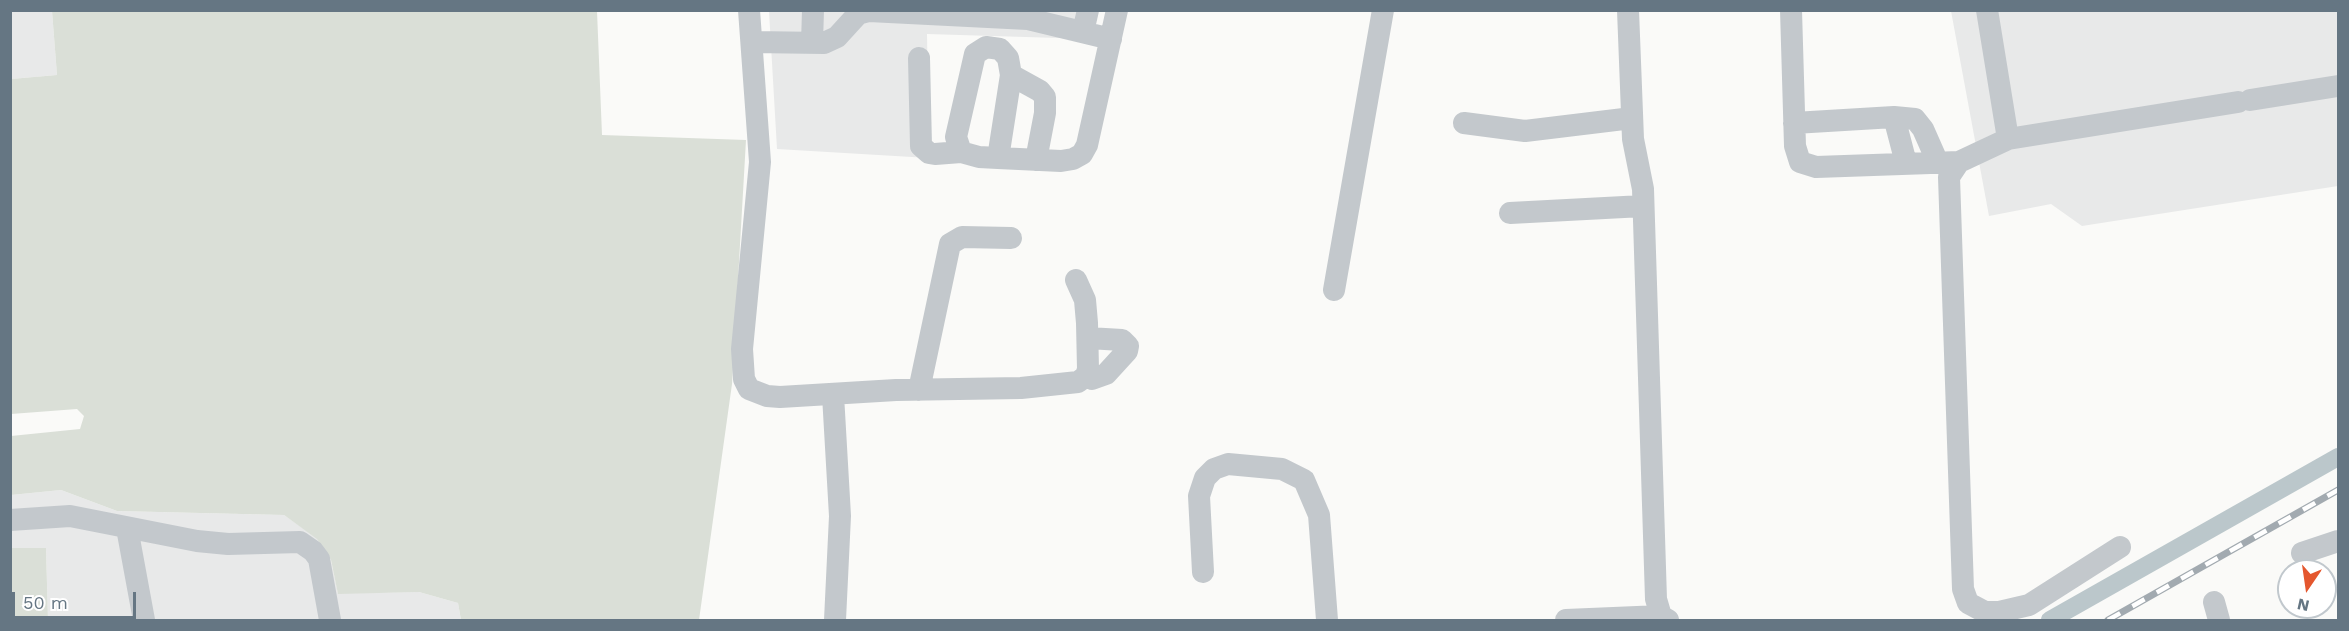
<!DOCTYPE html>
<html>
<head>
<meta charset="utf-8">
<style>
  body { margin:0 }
  #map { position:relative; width:2349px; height:631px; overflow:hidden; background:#fafaf8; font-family:"Work Sans",sans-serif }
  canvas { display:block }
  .frame { position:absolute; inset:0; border:12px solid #657683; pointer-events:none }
  .north { position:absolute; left:2277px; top:559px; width:60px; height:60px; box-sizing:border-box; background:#fff; border:2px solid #c1c8cd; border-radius:50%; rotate:193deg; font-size:16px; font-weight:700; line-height:24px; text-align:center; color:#657683 }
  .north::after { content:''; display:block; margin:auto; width:21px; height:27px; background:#e4572e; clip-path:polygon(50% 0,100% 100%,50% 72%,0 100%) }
  .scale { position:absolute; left:12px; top:592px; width:124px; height:27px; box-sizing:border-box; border:3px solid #657683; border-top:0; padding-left:8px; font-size:18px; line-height:21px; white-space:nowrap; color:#657683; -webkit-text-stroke:4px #fff; paint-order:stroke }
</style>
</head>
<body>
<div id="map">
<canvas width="2349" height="631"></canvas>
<div class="frame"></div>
<div class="north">N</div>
<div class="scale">50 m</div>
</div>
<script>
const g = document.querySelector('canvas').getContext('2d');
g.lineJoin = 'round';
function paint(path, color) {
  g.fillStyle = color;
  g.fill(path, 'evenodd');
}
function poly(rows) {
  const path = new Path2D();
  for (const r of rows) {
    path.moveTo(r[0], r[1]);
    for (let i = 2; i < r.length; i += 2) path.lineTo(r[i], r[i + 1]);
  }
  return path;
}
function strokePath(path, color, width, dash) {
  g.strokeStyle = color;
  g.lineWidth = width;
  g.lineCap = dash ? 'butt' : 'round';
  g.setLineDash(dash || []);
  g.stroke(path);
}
const built = poly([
  [11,11,52,11,57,75,11,79],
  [769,11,1097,11,1091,39,927,34,929,158,777,149],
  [1951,11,2338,11,2338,186,2082,226,2051,204,1989,216],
  [61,490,117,511,284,515,317,538,331,560,338,593,419,592,458,603,461,620,48,620,46,548,11,548,11,495]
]);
const green = poly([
  [52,11,597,11,602,135,746,140,732,384,699,620,461,620,458,603,419,592,338,594,331,560,317,539,284,515,117,511,61,490,11,495,11,436,80,429,84,416,77,409,11,414,11,79,57,75],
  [11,548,46,548,48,620,11,620]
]);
const canal = poly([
  [2050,620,2338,457]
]);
const minor = poly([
  [749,10,760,162,742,349,744,379,749,389,767,396,780,397,896,390,1021,388,1078,382,1086,376,1088,369,1087,323,1085,300,1076,280],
  [1628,10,1633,139,1643,189,1656,599,1661,616,1668,620],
  [1791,10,1795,146,1800,162,1816,167,1959,162],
  [1987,10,2008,139,2238,102],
  [1083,32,1088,10],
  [752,42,824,43,837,37,858,14,869,11,1028,19,1111,39],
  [812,43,813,10],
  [919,58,921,146,929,153,935,154,961,152],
  [2250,100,2338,86],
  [1894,117,1906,163],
  [1464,123,1525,131,1632,118],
  [1794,123,1894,117,1915,119,1923,129,1938,163],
  [2008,139,1959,162,1949,177,1963,589,1968,603,1985,612,1999,612,2029,605,2120,547],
  [998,158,1011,75],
  [1036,160,1045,113,1045,97,1040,91,1011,75,1008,58,1000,49,986,47,975,54,956,137,961,152,979,157,998,158,1061,161,1073,159,1082,154,1087,145,1117,10],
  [1510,213,1643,206],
  [1334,290,1383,10],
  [1086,376,1092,379,1106,374,1127,351,1128,346,1122,340,1088,338],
  [919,390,950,244,962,237,1011,238],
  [833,395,840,516,835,620],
  [10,520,70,516,197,541,228,544,300,542,313,551,319,559,330,620],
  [127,528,144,620],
  [2302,553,2338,541],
  [1203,572,1199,496,1205,478,1214,469,1228,464,1282,469,1304,480,1319,515,1327,620],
  [2214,602,2219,620],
  [1566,620,1661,616]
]);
const rail = poly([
  [2108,620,2338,490]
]);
paint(built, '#e8e9e9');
paint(green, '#dadfd7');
strokePath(canal, '#bbc7cb', 18);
strokePath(minor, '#c3c8cc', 22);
strokePath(rail, '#a2aab0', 7);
strokePath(rail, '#fff', 4.5, [14]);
</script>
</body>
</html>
